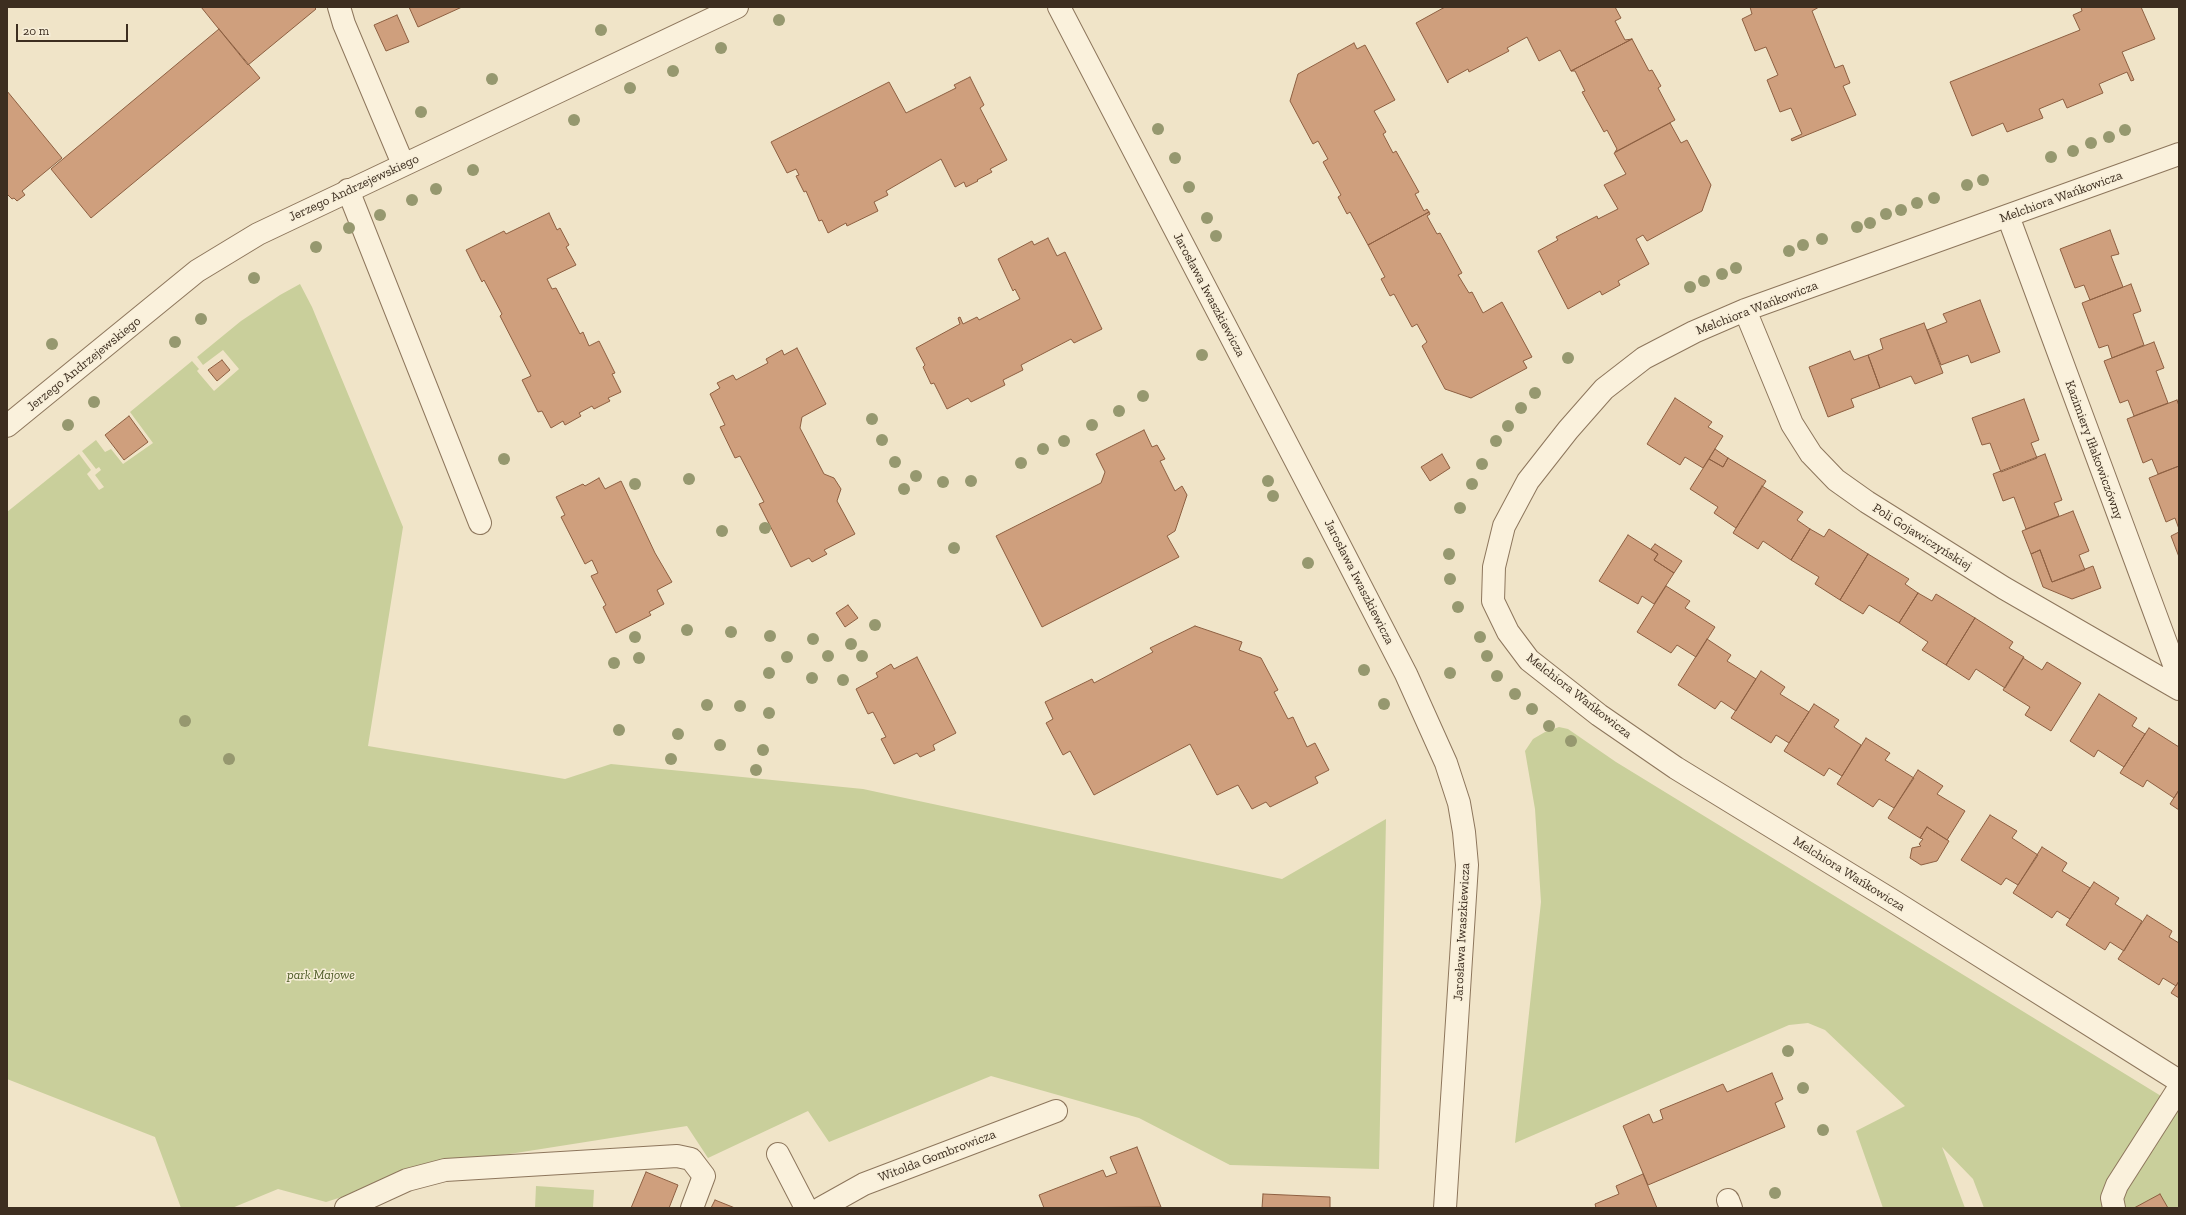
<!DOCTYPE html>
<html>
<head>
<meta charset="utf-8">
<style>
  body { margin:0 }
  #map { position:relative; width:2186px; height:1215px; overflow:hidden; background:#f0e4c8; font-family:"Zilla Slab",serif }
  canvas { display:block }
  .frame { position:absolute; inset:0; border:8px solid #3d2e20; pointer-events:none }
  .scale { position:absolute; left:16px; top:24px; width:112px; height:18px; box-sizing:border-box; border:2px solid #3d2e20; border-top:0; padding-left:5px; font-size:12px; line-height:14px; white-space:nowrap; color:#3d2e20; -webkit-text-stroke:3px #f7eed8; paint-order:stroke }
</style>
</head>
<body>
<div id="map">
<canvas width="2186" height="1215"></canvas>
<div class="frame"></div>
<div class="scale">20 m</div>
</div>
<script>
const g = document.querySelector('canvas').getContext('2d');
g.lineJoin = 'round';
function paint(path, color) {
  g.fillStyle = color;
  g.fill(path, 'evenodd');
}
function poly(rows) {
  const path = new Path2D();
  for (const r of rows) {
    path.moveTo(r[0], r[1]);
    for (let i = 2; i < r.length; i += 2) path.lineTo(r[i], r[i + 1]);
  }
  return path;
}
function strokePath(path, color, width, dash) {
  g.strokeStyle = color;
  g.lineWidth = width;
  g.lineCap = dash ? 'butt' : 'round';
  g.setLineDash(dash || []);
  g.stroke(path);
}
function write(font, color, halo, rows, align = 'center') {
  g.font = font + ' "Zilla Slab",serif';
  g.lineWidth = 3;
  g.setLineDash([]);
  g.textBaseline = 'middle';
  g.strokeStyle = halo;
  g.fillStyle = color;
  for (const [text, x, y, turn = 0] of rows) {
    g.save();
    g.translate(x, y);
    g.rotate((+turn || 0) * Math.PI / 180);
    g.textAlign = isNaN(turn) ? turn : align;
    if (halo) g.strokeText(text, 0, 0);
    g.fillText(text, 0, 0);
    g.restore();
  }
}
const green = poly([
  [300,284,312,307,403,527,368,746,565,779,611,764,863,789,1282,879,1386,819,1379,1169,1230,1165,1139,1118,991,1076,829,1142,808,1111,708,1158,687,1126,446,1164,326,1202,278,1189,232,1208,181,1208,155,1137,7,1079,7,512,79,454,91,470,87,474,99,490,104,487,95,475,101,470,99,467,96,469,82,451,96,440,105,452,111,449,123,464,153,443,130,412,192,361,199,369,197,371,214,391,239,369,223,350,203,365,197,357,241,321,280,295],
  [1559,727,1568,729,1616,762,2179,1107,2179,1208,1984,1208,1973,1179,1942,1147,1965,1208,1883,1208,1856,1131,1905,1106,1825,1030,1808,1023,1789,1025,1515,1143,1541,902,1535,809,1525,751,1533,739,1545,732],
  [536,1186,594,1190,593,1208,535,1208]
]);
const building = poly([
  [201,7,314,7,316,9,248,65,201,7],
  [409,7,462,7,418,27,409,7],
  [1445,7,1615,7,1621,18,1615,21,1625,40,1632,39,1571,71,1560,50,1539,61,1527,37,1507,48,1509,51,1469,72,1468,69,1448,80,1448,83,1416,23,1445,7],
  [1750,7,1819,7,1812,11,1835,68,1843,65,1850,83,1843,86,1856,115,1792,141,1791,139,1802,134,1791,108,1780,112,1767,80,1778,75,1766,47,1755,51,1742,19,1752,14,1750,7],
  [2081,7,2141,7,2155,39,2122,52,2134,80,2131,81,2127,72,2099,84,2103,93,2067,108,2063,99,2039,109,2043,118,2007,132,2003,123,1972,136,1950,82,2080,30,2073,15,2082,11,2081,7],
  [397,15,409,42,386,51,374,25,397,15],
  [219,29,260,78,91,218,51,169,219,29],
  [1632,39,1649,71,1652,70,1661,86,1658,88,1675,120,1615,152,1617,149,1607,130,1604,132,1582,92,1585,91,1575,71,1571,71,1632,39],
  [1354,43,1357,49,1365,45,1395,100,1374,111,1386,132,1383,134,1393,153,1396,151,1419,192,1415,194,1424,211,1427,209,1429,212,1368,245,1350,212,1347,214,1338,197,1341,195,1323,162,1328,159,1318,141,1313,144,1290,101,1298,74,1354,43],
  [970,77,984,105,980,108,1007,160,990,169,992,172,977,180,978,181,966,187,964,182,955,187,941,159,886,191,888,195,874,202,878,211,847,226,846,223,828,233,822,220,819,221,806,191,804,192,796,176,799,175,796,169,787,173,771,142,889,82,906,113,956,88,954,85,970,77],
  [7,91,62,158,22,191,25,195,17,201,14,198,12,199,7,194,7,91],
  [1670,123,1681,143,1687,140,1711,185,1702,211,1647,241,1643,235,1636,239,1649,264,1618,281,1620,285,1602,295,1600,291,1568,309,1538,251,1558,240,1556,237,1597,216,1598,219,1618,209,1604,185,1626,174,1614,153,1670,123],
  [1429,212,1430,214,1427,216,1437,234,1440,233,1462,273,1458,275,1469,293,1472,292,1483,313,1502,302,1532,357,1523,361,1527,368,1471,398,1445,389,1422,346,1427,342,1417,324,1412,327,1394,294,1390,296,1381,279,1385,277,1368,245,1429,212],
  [549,213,557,230,560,228,569,245,566,247,576,265,547,279,552,289,556,288,580,334,583,332,589,346,599,341,615,373,612,374,621,392,608,398,610,401,594,409,592,406,579,413,581,416,565,425,563,421,551,428,542,411,538,412,522,380,531,376,500,316,502,314,484,280,482,282,466,250,504,231,506,234,549,213],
  [2110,230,2119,254,2111,256,2123,287,2090,300,2084,285,2075,288,2060,249,2110,230],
  [1048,238,1057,256,1065,252,1102,329,1074,343,1071,339,1021,365,1023,370,1003,380,1005,385,971,402,968,398,947,409,934,383,931,384,923,367,925,365,916,348,960,324,958,318,960,317,963,324,977,317,979,320,1020,299,1015,289,1013,291,998,259,1032,241,1034,245,1048,238],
  [2131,284,2141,311,2133,314,2144,345,2112,358,2108,345,2099,348,2082,303,2131,284],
  [1980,300,2000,352,1971,363,1968,355,1941,365,1927,330,1947,322,1943,314,1980,300],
  [1924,323,1943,373,1915,384,1911,376,1880,388,1868,355,1883,349,1880,339,1924,323],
  [2154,342,2164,368,2156,371,2168,403,2134,416,2128,400,2120,403,2104,361,2154,342],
  [797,348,826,404,802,417,800,428,824,474,834,478,841,489,837,501,855,534,824,550,827,554,812,562,809,558,791,567,759,504,764,502,740,456,735,458,720,427,725,425,710,394,720,388,717,383,733,375,736,380,768,363,766,359,782,350,784,355,797,348],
  [1850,351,1854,360,1868,355,1880,388,1851,399,1854,407,1828,417,1809,367,1850,351],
  [222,360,230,370,217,381,208,370,222,360],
  [1675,398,1712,422,1708,427,1723,436,1703,468,1685,457,1680,465,1647,444,1675,398],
  [2024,399,2039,440,2031,443,2037,458,2001,472,1990,443,1982,445,1972,418,2024,399],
  [2177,400,2179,406,2179,466,2158,474,2152,459,2143,463,2127,419,2177,400],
  [129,416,148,442,124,460,105,435,129,416],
  [1144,430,1152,447,1157,445,1165,459,1160,461,1175,491,1182,486,1187,495,1175,531,1167,536,1179,557,1042,627,996,536,1101,483,1105,472,1096,454,1144,430],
  [1715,449,1728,458,1723,467,1709,459,1715,449],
  [1442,454,1450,468,1430,481,1421,467,1442,454],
  [2045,454,2062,500,2054,503,2059,516,2026,529,2014,497,2003,501,1993,474,2045,454],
  [1728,458,1766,481,1736,528,1714,513,1718,507,1690,489,1709,459,1723,467,1728,458],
  [2179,466,2179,529,2175,518,2166,522,2149,478,2179,466],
  [599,478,605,489,621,481,655,553,672,582,657,590,664,604,649,612,651,615,616,633,603,607,606,605,591,576,598,573,592,560,585,564,561,517,565,515,556,497,583,484,585,486,599,478],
  [1762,486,1803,512,1797,520,1810,529,1791,560,1763,541,1758,549,1733,533,1762,486],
  [2073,511,2089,551,2079,555,2085,570,2052,582,2040,550,2031,554,2022,531,2073,511],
  [1810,529,1824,537,1829,529,1868,554,1840,600,1815,584,1819,577,1791,560,1810,529],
  [2179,532,2179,557,2171,536,2179,532],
  [1628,535,1658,554,1654,560,1674,573,1654,604,1642,596,1638,604,1599,581,1628,535],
  [1655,544,1682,561,1674,573,1654,560,1658,554,1651,549,1655,544],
  [2040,550,2052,582,2093,566,2101,588,2072,599,2043,587,2031,554,2040,550],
  [1868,554,1909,579,1905,584,1918,593,1899,623,1869,605,1863,614,1840,600,1868,554],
  [1666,586,1690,601,1685,608,1715,627,1696,657,1677,645,1671,653,1637,632,1666,586],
  [1918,593,1932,601,1936,594,1975,618,1946,665,1922,650,1928,642,1899,623,1918,593],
  [848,605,858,618,845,627,836,613,848,605],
  [1975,618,2013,642,2009,648,2024,657,2005,688,1976,669,1969,680,1946,665,1975,618],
  [1195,626,1242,642,1239,650,1261,658,1278,690,1274,692,1288,719,1293,717,1307,747,1315,743,1329,770,1315,777,1318,783,1270,807,1266,802,1252,809,1238,785,1217,795,1190,744,1094,795,1070,751,1063,755,1046,723,1053,719,1045,702,1092,679,1094,683,1153,652,1150,648,1195,626],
  [1707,639,1731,655,1727,661,1756,679,1736,711,1721,701,1715,709,1678,685,1707,639],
  [917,657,956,733,933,745,935,750,920,757,917,753,894,764,881,739,886,737,873,712,868,714,856,689,878,677,876,673,891,664,894,669,917,657],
  [2023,658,2042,670,2047,662,2081,683,2051,731,2025,715,2030,707,2003,690,2023,658],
  [1761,671,1785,687,1780,694,1809,712,1789,743,1776,735,1771,743,1731,718,1761,671],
  [2099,694,2137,718,2132,726,2145,734,2124,767,2098,750,2094,757,2070,741,2099,694],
  [1814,704,1839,720,1834,727,1861,745,1842,776,1829,768,1824,776,1784,751,1814,704],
  [2149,728,2179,747,2179,790,2174,798,2147,780,2143,787,2120,773,2149,728],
  [1866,738,1890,753,1885,760,1914,778,1894,808,1879,799,1873,807,1837,784,1866,738],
  [1918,770,1943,786,1937,794,1965,811,1947,840,1927,827,1920,838,1888,818,1918,770],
  [2179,790,2179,810,2170,804,2179,790],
  [1990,815,2017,831,2012,838,2038,855,2018,885,2006,878,2001,885,1961,860,1990,815],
  [1927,827,1949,841,1937,861,1921,865,1910,858,1912,848,1921,846,1919,844,1923,839,1920,838,1927,827],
  [2042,847,2067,863,2062,871,2090,888,2070,919,2057,911,2052,918,2013,893,2042,847],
  [2094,882,2119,898,2115,904,2142,921,2124,951,2110,942,2105,950,2066,925,2094,882],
  [2147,915,2172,931,2169,937,2179,943,2179,981,2176,986,2163,978,2159,985,2118,959,2147,915],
  [2179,981,2179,998,2171,993,2179,981],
  [1772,1073,1783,1099,1775,1103,1785,1127,1648,1185,1623,1126,1649,1114,1653,1123,1663,1119,1660,1110,1723,1084,1727,1092,1772,1073],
  [1137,1147,1161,1207,1044,1208,1039,1195,1103,1170,1106,1177,1117,1173,1110,1157,1137,1147],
  [646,1172,678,1185,669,1208,631,1208,646,1172],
  [1643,1174,1657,1208,1596,1208,1595,1204,1619,1194,1616,1186,1643,1174],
  [1263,1194,1330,1197,1330,1208,1262,1208,1263,1194],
  [2160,1194,2168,1208,2134,1208,2160,1194],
  [715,1200,735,1208,711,1208,715,1200]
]);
const service = poly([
  [339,7,344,24,403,164],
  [348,190,480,523],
  [778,1154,806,1208],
  [346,1208,407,1180,445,1170,677,1156,691,1159,704,1176,692,1208],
  [2114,1208,2112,1198,2117,1185,2179,1088]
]);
const minor = poly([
  [1059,7,1325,517,1406,674,1446,763,1459,803,1464,832,1467,865,1445,1208],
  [2179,154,1745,310,1694,332,1644,358,1604,389,1568,430,1528,481,1504,526,1494,567,1493,601,1508,632,1529,660,1599,715,1676,768,1893,901,2179,1081],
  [2008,216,2176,670,2169,683],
  [1745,310,1792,424,1811,454,1836,480,1867,502,2004,588,2179,689],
  [7,426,197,271,258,234,737,7],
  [1728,1200,1731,1208],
  [821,1208,864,1184,1056,1111]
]);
const trees = [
  [779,20],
  [601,30],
  [721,48],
  [673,71],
  [492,79],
  [630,88],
  [421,112],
  [574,120],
  [1158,129],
  [2125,130],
  [2109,137],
  [2091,143],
  [2073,151],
  [2051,157],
  [1175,158],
  [473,170],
  [1983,180],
  [1967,185],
  [1189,187],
  [436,189],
  [1934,198],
  [412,200],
  [1917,203],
  [1901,210],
  [1886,214],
  [380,215],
  [1207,218],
  [1870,223],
  [1857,227],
  [349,228],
  [1216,236],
  [1822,239],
  [1803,245],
  [316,247],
  [1789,251],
  [1736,268],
  [1722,274],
  [254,278],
  [1704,281],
  [1690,287],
  [201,319],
  [175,342],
  [52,344],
  [1202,355],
  [1568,358],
  [1535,393],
  [1143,396],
  [94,402],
  [1521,408],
  [1119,411],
  [872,419],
  [68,425],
  [1092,425],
  [1508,426],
  [882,440],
  [1064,441],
  [1496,441],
  [1043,449],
  [504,459],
  [895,462],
  [1021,463],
  [1482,464],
  [916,476],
  [689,479],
  [971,481],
  [1268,481],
  [943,482],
  [635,484],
  [1472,484],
  [904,489],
  [1273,496],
  [1460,508],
  [765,528],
  [722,531],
  [954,548],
  [1449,554],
  [1308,563],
  [1450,579],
  [1458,607],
  [875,625],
  [687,630],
  [731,632],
  [770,636],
  [635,637],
  [1480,637],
  [813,639],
  [851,644],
  [828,656],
  [862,656],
  [1487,656],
  [787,657],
  [639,658],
  [614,663],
  [1364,670],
  [769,673],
  [1450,673],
  [1497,676],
  [812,678],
  [843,680],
  [1515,694],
  [1384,704],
  [707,705],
  [740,706],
  [1532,709],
  [769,713],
  [185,721],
  [1549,726],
  [619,730],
  [678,734],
  [1571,741],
  [720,745],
  [763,750],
  [229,759],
  [671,759],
  [756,770],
  [1788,1051],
  [1803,1088],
  [1823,1130],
  [1775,1193]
];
const streetNames = [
  ["Jerzego Andrzejewskiego",354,188,-25],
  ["Melchiora Wańkowicza",2061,197,-20],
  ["Jarosława Iwaszkiewicza",1209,295,62],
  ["Melchiora Wańkowicza",1757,308,-21],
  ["Jerzego Andrzejewskiego",84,364,-39],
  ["Kazimiery Iłłakowiczówny",2094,450,70],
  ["Poli Gojawiczyńskiej",1922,537,32],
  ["Jarosława Iwaszkiewicza",1359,582,63],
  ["Melchiora Wańkowicza",1579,696,38],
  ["Melchiora Wańkowicza",1849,874,32],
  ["Jarosława Iwaszkiewicza",1462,932,-87],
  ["Witolda Gombrowicza",937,1156,-21]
];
const parkNames = [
  ["park Majowe",321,975]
];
paint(green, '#c9cf9b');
paint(building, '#cf9f7d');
strokePath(building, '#8d5f41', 1);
strokePath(service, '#8d765c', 24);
strokePath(minor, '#8d765c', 24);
strokePath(service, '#faf1dc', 22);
strokePath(minor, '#faf1dc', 22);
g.fillStyle = '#96986f';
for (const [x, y] of trees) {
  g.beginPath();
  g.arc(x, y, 6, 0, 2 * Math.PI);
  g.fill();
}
write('13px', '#3d2e20', '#f7eed8', streetNames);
write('italic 13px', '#4d5a26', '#f7eed8', parkNames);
</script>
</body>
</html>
